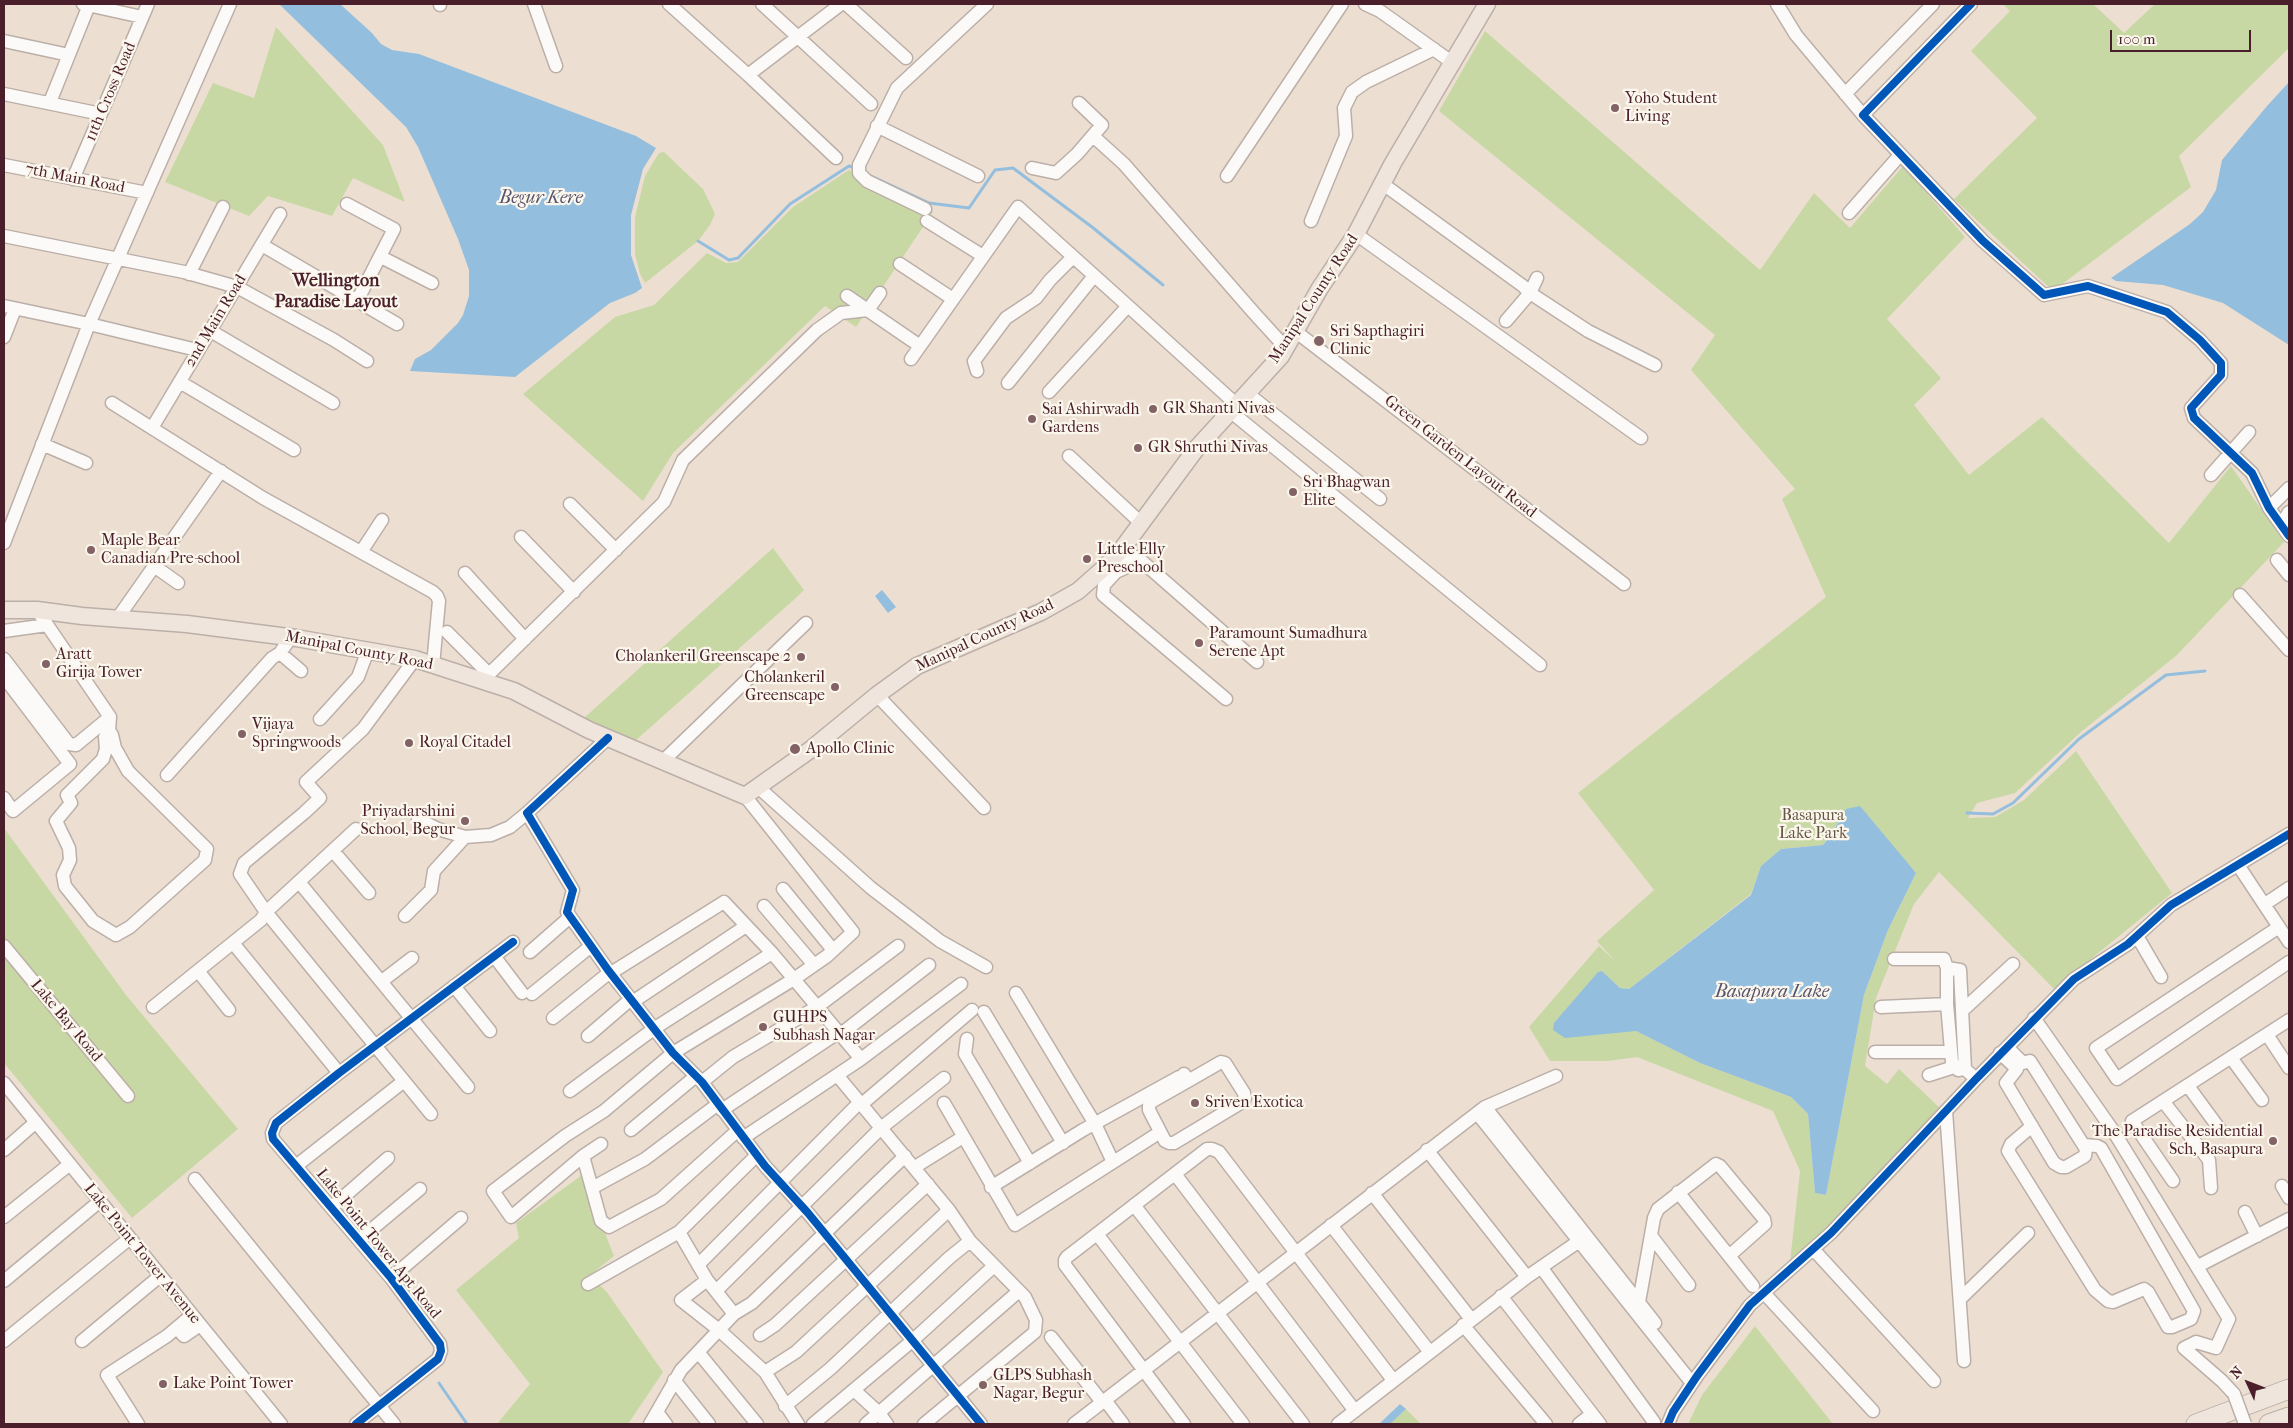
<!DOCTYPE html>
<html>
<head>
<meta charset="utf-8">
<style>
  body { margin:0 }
  #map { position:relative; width:2293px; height:1428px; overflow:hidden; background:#ecdfd2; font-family:"IM FELL French Canon",serif }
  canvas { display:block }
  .frame { position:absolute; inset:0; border:5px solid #4a1f2b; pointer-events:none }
  .north { position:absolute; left:2223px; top:1358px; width:50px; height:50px; -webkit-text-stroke:4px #fbf7ec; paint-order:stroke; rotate:313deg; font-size:14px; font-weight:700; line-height:20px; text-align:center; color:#4a1f2b }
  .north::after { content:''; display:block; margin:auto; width:18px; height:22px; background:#4a1f2b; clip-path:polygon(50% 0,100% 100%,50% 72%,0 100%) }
  .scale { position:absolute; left:2110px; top:30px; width:141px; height:22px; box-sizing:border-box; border:2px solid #4a1f2b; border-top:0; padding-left:6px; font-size:15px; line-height:18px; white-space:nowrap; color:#4a1f2b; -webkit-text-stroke:4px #fbf7ec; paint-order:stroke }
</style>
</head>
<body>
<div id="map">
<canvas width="2293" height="1428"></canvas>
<div class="frame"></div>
<div class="north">N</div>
<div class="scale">100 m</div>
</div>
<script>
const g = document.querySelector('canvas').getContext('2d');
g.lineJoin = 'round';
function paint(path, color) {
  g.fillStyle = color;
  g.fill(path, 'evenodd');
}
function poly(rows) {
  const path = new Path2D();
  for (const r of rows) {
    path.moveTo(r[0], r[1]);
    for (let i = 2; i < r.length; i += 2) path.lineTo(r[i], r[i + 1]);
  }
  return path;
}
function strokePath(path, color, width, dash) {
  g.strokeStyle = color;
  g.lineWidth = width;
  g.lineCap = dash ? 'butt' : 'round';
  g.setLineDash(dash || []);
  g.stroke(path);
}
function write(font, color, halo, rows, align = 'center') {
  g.font = font + ' "IM FELL French Canon",serif';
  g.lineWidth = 4.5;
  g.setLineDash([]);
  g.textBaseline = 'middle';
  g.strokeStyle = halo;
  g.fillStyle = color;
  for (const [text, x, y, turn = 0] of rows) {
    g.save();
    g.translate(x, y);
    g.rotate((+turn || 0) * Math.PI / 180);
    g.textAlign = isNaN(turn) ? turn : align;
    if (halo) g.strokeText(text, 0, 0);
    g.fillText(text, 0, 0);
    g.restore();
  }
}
const green = poly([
  [2003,4,2093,4,2124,33,2155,4,2289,4,2289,48,2179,156,2191,187,2053,291,1954,199,2037,118,1971,51,2010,11],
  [276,27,383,145,405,202,353,178,332,216,268,196,249,216,165,182,213,83,254,98],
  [1485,31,1760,270,1814,193,1850,228,1903,166,1965,237,1887,319,1941,378,1914,405,1969,475,2042,417,2169,543,2231,466,2284,542,2176,656,2082,731,2015,793,1977,803,1968,818,1995,817,2024,800,2076,751,2172,893,2054,989,1939,872,1914,904,1876,998,1865,1066,1887,1084,1899,1069,1942,1110,1840,1216,1790,1262,1800,1171,1773,1111,1637,1057,1608,1061,1550,1061,1529,1027,1599,946,1616,962,1597,941,1654,890,1578,793,1826,597,1782,499,1795,489,1691,370,1715,335,1439,111],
  [1846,809,1916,873,1888,930,1864,995,1826,1195,1815,1193,1808,1114,1791,1097,1700,1063,1636,1031,1616,1031,1602,971,1620,988,1629,989,1751,894,1761,866,1781,849,1823,845,1831,835],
  [664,152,703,189,715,214,710,225,698,241,645,283,640,274,635,254,635,217,645,176,659,153],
  [849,170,933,212,856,327,825,306,673,453,643,501,523,394,615,317,654,305,707,253,726,263,738,262,793,207],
  [773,548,804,590,797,597,635,741,584,718],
  [4,828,126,995,238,1129,132,1218,4,1063],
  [582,1175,614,1256,589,1276,606,1291,663,1372,628,1424,497,1424,530,1384,456,1290,519,1238,516,1223],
  [1755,1326,1833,1424,1688,1424,1702,1395],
  [1406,1409,1421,1424,1390,1424]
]);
const water = poly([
  [279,4,340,4,372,33,381,44,392,50,419,54,636,136,656,148,643,169,631,215,631,255,642,288,635,293,610,303,515,377,410,371,415,359,431,350,458,323,463,315,469,296,469,270,458,239,418,147,406,127],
  [2289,82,2289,345,2223,303,2163,285,2116,281,2111,278,2190,224,2203,212,2216,190,2222,160,2267,106],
  [882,590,896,607,888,613,875,596],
  [1860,806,1916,873,1888,930,1864,995,1826,1195,1815,1193,1808,1114,1791,1097,1700,1063,1636,1031,1565,1038,1553,1030,1554,1023,1598,972,1602,971,1620,988,1629,989,1751,895,1761,866,1781,849,1823,845,1831,835,1846,809],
  [1400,1404,1406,1409,1390,1424,1379,1424]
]);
const stream = poly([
  [869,175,929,203,969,208,995,170,1013,168,1092,227,1163,285],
  [698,241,729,260,738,258,790,204,849,166,852,167],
  [1967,813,1993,814,2013,803,2079,739,2166,675,2205,671],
  [439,1383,467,1424]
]);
const minor = poly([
  [83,4,142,17],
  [440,4,440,5],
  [534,4,556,66],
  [669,4,748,75,836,158],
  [762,4,871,104],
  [846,4,906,58],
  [1365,4,1380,11,1453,63],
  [1777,4,1796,35,1863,115],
  [1971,4,1863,115,1983,241,2044,295,2088,286,2167,312,2200,340,2221,363,2221,375,2191,408,2194,418,2252,473,2269,508,2289,536],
  [4,41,69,55],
  [748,75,841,4],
  [4,94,101,114],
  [1845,94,1933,4],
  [50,102,89,5],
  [877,126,978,176],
  [1093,136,1124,164,1254,313,1285,347],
  [4,165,147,193],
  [1032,168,1056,173,1077,154,1102,125,1079,103],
  [1227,176,1342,4],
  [73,179,148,4],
  [1383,184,1523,286,1530,293,1588,331,1655,365],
  [347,204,394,229,357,301],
  [925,209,867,181,859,173,859,165,897,88,987,4],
  [1849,213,1900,155],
  [927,221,983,256],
  [1311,221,1346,136,1344,108,1352,92,1366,82,1434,49],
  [1356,234,1641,438],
  [4,236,184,272,237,287,334,340,367,361],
  [262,245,397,324],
  [381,257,432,283],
  [900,264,953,299],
  [189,274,223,207],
  [847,296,920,346],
  [4,306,89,324,197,350],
  [868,310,880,293],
  [1506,321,1530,293,1537,278],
  [209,330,333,403],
  [1295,331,1624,584],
  [4,337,15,309],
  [911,359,1018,207,1128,306],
  [977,371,974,361,1006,318,1036,298,1050,280,1073,257],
  [180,382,294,450],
  [1008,383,1094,276],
  [1049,392,1128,306,1237,405],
  [1247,393,1380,499],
  [112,403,263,498,433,592,437,596,439,601,433,665],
  [1230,411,1540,665],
  [152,428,280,214],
  [42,444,86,463],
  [1069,456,1141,523],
  [2211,475,2249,432],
  [570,504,616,550],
  [2269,508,2289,488],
  [2289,512,2284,520,2289,526],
  [521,537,574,592],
  [4,543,89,324,230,4],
  [361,552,382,520],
  [2277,560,2289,575],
  [1121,561,1127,567,1131,559,1137,557,1257,662],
  [154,566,178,583],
  [1127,567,1116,572,1104,585,1103,595,1226,699],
  [465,573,525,639],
  [2240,595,2289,650],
  [37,610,110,717],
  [117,619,221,471],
  [4,631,47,625],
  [447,632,489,674],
  [280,653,301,671],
  [4,659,69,744,76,745,110,717],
  [415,659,363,729,306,782,320,798,304,813,244,863,240,874,266,912,431,1114],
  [4,677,70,764,13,811,4,798],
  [482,681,664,502,683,460,817,330,841,313,868,310],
  [877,695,984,808],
  [320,719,358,677,368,650],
  [109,730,112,735,115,748,128,771,207,849,205,860,130,927,116,935,93,921,65,886,63,875,70,860,69,848,56,821,71,803,67,795,103,759,106,749,105,737,109,730,110,717],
  [608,738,527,813,573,890,567,912,608,970,673,1053,702,1082,765,1166,808,1213,981,1424],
  [663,761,806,623],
  [167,775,272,658,280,653,291,637],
  [758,787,871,888,940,941,986,967],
  [418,819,438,829,465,837,491,835,510,827,527,813],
  [333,851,369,893],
  [2238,865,2289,942],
  [299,882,468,1087],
  [783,889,833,950],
  [2265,904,2289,888],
  [764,906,814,965],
  [405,916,431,890,434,871,465,837],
  [2279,927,2096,1048,2117,1079,2289,962],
  [2137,936,2161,977],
  [233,943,339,1073],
  [4,946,128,1096],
  [530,952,570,917],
  [494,956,522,993],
  [1894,959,1944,959,1947,968],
  [198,971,229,1010],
  [611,973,724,902,772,953,861,1059,743,1138],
  [382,981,412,958],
  [454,986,490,1031],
  [1016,993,1095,1124,1113,1162],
  [532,994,591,946],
  [634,1001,746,926],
  [153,1007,261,920,266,912,356,829],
  [1881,1007,1947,1004],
  [1963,1010,2013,964],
  [984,1012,1063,1143],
  [553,1018,610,972],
  [2034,1018,2114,1132,2229,1319,2216,1348,2196,1342,2184,1348,2222,1381,2234,1394],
  [841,1034,929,965],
  [588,1036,631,999],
  [2268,1036,2289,1068],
  [967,1039,965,1054,1030,1163],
  [1875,1052,1951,1052],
  [2000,1053,2017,1069,2006,1083,2054,1163,2061,1167,2066,1167,2085,1156,2086,1149,2030,1061,2023,1063,2007,1047],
  [861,1059,961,984],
  [2232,1059,2262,1100],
  [1965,1069,1960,970,1947,968,1947,1004,1952,1062,1958,1070,1965,1069,1976,1079],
  [1184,1074,1188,1081,1151,1102,1149,1106,1149,1110,1165,1141,1169,1143,1174,1143,1242,1102,1245,1098,1244,1093,1225,1063,1221,1062,1188,1081],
  [837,1075,949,1210,970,1241,1025,1297,1036,1320,1035,1332,924,1424],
  [1929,1075,1954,1067],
  [702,1082,733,1057,817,1007,898,946],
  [4,1083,281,1424],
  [2188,1086,2221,1131],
  [570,1091,655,1028,772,953],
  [2163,1101,2209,1160,2211,1188],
  [944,1103,1015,1225,1154,1136],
  [862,1104,972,1010],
  [1485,1107,1655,1323],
  [722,1110,839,1032],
  [1946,1111,1964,1361],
  [1477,1113,1692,1383],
  [2032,1126,2011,1144,2008,1151,2095,1290,2108,1301,2113,1302,2144,1289,2148,1292,2168,1327,2172,1327,2191,1319,2194,1311,2101,1148,2097,1146,2084,1145],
  [631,1130,696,1076],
  [601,1144,583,1156,511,1217,493,1191,565,1136,604,1111,673,1053,794,979,827,956,853,932,745,796],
  [4,1150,36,1122],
  [1427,1150,1527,1277],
  [583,1156,601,1221,609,1227,661,1199,737,1131],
  [296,1166,404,1081],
  [915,1167,963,1137],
  [1175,1174,1355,1411],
  [195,1179,394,1424],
  [2173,1181,2132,1121,2289,1020],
  [2282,1186,2289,1198],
  [991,1187,1083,1130,1179,1077],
  [592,1188,645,1159,718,1104],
  [1678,1192,1753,1286],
  [1372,1193,1471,1319],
  [1134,1205,1303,1424],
  [332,1207,388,1158],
  [2245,1212,2257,1236],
  [4,1217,70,1164],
  [1331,1225,1429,1351],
  [679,1232,707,1280,734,1314],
  [1097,1234,1243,1424],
  [1652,1237,1689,1285],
  [359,1240,420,1189],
  [1813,1249,1934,1381],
  [698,1265,860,1102],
  [2198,1266,2289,1219],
  [1541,1267,1654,1422],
  [391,1278,461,1218],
  [707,1280,681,1300,719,1330,765,1372,798,1424],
  [4,1281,100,1201],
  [588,1284,679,1232,757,1155],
  [716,1291,881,1128,944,1078],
  [1764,1293,1873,1411],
  [1501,1296,1600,1424],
  [1960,1299,2028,1233],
  [1639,1302,1654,1218,1658,1209,1716,1164,1720,1166,1764,1219,1765,1224,1729,1256],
  [1463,1325,1546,1424],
  [177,1328,184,1336,200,1325],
  [760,1335,775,1325,928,1184],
  [1051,1337,1102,1402],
  [4,1341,130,1238],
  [82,1341,160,1276],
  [698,1352,757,1424],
  [765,1372,796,1352,949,1210],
  [674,1380,709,1424],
  [854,1390,879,1413,887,1424],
  [1105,1400,1123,1424],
  [785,1406,830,1369,949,1258,970,1241],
  [657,1412,666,1424],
  [138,1424,107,1375,167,1336,192,1315],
  [356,1424,438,1359,441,1351,440,1344,391,1278,273,1139,272,1133,276,1123,339,1073,513,942],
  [650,1424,681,1370,734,1314,752,1303,905,1156],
  [813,1424,912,1341,994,1266],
  [866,1424,1019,1291],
  [1074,1424,1485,1107,1556,1076],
  [1184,1424,1065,1265,1065,1260,1067,1257,1207,1149,1212,1149,1219,1152,1393,1380],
  [1338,1424,1527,1277,1585,1237],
  [1579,1424,1592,1414],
  [1668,1424,1673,1412,1697,1376,1750,1305,1831,1233,1976,1079,2074,979,2128,944,2171,905,2289,834]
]);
const major = poly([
  [4,610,37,610,82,616,187,624,296,638,415,659,514,691,589,730,745,796,810,750,877,695,917,666,1041,612,1078,591,1104,568,1122,549,1196,449,1281,356,1320,288,1356,234,1393,163,1487,4]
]);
const highway = poly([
  [2196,1424,2289,1389],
  [2269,1424,2289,1417]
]);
const minorBridge = poly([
  [2234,1394,2245,1424]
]);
const cycleway = poly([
  [1971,4,1863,115,1983,241,2044,295,2088,286,2167,312,2200,340,2221,363,2221,375,2191,408,2194,418,2252,473,2269,508,2289,536],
  [608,738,527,813,573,890,567,912,608,970,673,1053,702,1082,765,1166,808,1213,981,1424],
  [356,1424,438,1359,441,1351,440,1344,391,1278,273,1139,272,1133,276,1123,339,1073,513,942],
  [1668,1424,1673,1412,1697,1376,1750,1305,1831,1233,1976,1079,2074,979,2128,944,2171,905,2289,834]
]);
const markers = [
  [1615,108,5,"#836265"],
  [1319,341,6,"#836265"],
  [1153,409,5,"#836265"],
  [1032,419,5,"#836265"],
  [1138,448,5,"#836265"],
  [1293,492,5,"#836265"],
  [91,550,5,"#836265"],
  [1087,559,5,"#836265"],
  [1199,643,5,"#836265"],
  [801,657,5,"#836265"],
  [46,664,5,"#836265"],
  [835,687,5,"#836265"],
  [242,734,5,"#836265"],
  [409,743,5,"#836265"],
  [795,749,6,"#836265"],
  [465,821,5,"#836265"],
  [763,1027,5,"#836265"],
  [1195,1103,5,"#836265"],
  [2273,1141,5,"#836265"],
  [163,1384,5,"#836265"],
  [983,1385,5,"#836265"]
];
const streetNames = [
  ["11th Cross Road",111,92,-67],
  ["7th Main Road",75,179,11],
  ["Manipal County Road",1314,299,-57],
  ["2nd Main Road",216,321,-59],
  ["Green Garden Layout Road",1460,457,38],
  ["Manipal County Road",985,636,-25],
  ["Manipal County Road",359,651,11],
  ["Lake Bay Road",66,1021,50],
  ["Lake Point Tower Apt Road",378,1244,51],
  ["Lake Point Tower Avenue",142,1254,51]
];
const poiNames = [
  ["Yoho Student",1625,99],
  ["Living",1625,117],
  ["Sri Sapthagiri",1330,332],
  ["Clinic",1330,350],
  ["GR Shanti Nivas",1163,409],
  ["Sai Ashirwadh",1042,410],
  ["Gardens",1042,428],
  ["GR Shruthi Nivas",1148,448],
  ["Sri Bhagwan",1303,483],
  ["Elite",1303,501],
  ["Maple Bear",101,541],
  ["Canadian Pre-school",101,559],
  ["Little Elly",1097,550],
  ["Preschool",1097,568],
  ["Paramount Sumadhura",1209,634],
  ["Serene Apt",1209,652],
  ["Aratt",56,655],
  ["Girija Tower",56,673],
  ["Cholankeril Greenscape 2",791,657,"right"],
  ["Cholankeril",825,678,"right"],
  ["Greenscape",825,696,"right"],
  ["Vijaya",252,725],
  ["Springwoods",252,743],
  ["Royal Citadel",419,743],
  ["Apollo Clinic",806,749],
  ["Priyadarshini",455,812,"right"],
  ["School, Begur",455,830,"right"],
  ["GUHPS",773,1018],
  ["Subhash Nagar",773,1036],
  ["Sriven Exotica",1205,1103],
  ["The Paradise Residential",2263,1132,"right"],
  ["Sch, Basapura",2263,1150,"right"],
  ["GLPS Subhash",993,1376],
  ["Nagar, Begur",993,1394],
  ["Lake Point Tower",173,1384]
];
const parkNames = [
  ["Basapura",1813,816],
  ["Lake Park",1813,834]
];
const waterNames = [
  ["Begur Kere",541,199],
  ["Basapura Lake",1772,993]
];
const neighbourhoodNames = [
  ["Wellington",336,282],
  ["Paradise Layout",336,303]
];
paint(green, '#c8d8a4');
paint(water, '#94bede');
strokePath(stream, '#94bede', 3);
strokePath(minor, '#bbafa8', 15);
strokePath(major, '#bbafa8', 19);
strokePath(highway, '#bbafa8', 21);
strokePath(minor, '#fcfaf8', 12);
strokePath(major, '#efe5dd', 16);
strokePath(highway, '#efe5dd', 19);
strokePath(minorBridge, '#bbafa8', 15, []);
strokePath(minorBridge, '#fcfaf8', 12);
strokePath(cycleway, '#0057b8', 8);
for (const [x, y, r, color] of markers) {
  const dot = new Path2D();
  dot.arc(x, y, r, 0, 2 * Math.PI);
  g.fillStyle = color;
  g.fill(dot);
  strokePath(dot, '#fbf7ec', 2);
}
write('16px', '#4a1f2b', '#fbf7ec', streetNames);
write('16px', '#4a1f2b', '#fbf7ec', poiNames, 'left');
write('16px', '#675544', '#fbf7ec', parkNames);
write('italic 18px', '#57526b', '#fbf7ec', waterNames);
write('bold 18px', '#4a1f2b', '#fbf7ec', neighbourhoodNames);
</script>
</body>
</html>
